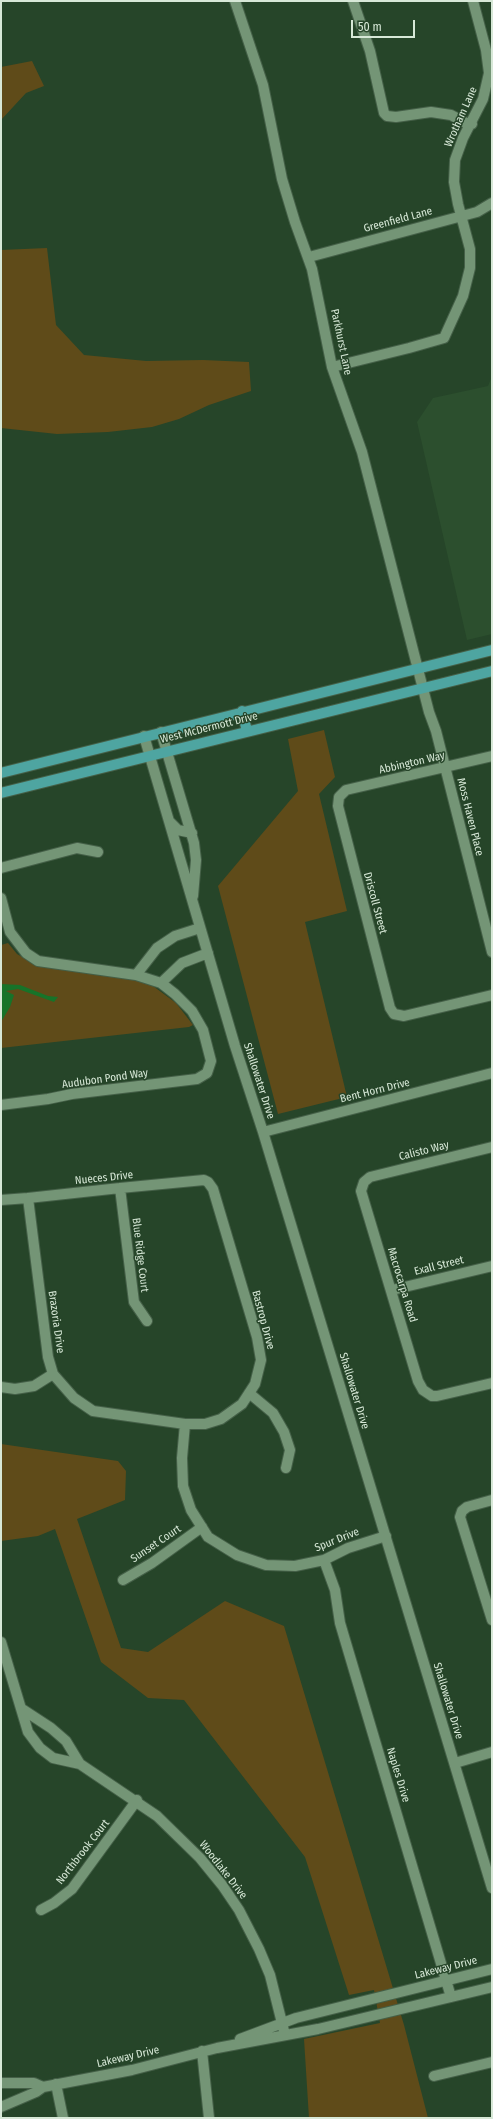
<!DOCTYPE html>
<html>
<head>
<meta charset="utf-8">
<style>
  body { margin:0 }
  #map { position:relative; width:493px; height:2119px; overflow:hidden; background:#264529; font-family:"Fira Sans Condensed",sans-serif }
  canvas { display:block }
  .frame { position:absolute; inset:0; border:2px solid #d7e8d7; pointer-events:none }
  .scale { position:absolute; left:351px; top:20px; width:64px; height:18px; box-sizing:border-box; border:2px solid #d7e8d7; border-top:0; padding-left:5px; font-size:12px; line-height:14px; white-space:nowrap; color:#d7e8d7; -webkit-text-stroke:3px #264529; paint-order:stroke }
</style>
</head>
<body>
<div id="map">
<canvas width="493" height="2119"></canvas>
<div class="frame"></div>
<div class="scale">50 m</div>
</div>
<script>
const g = document.querySelector('canvas').getContext('2d');
g.lineJoin = 'round';
function paint(path, color) {
  g.fillStyle = color;
  g.fill(path, 'evenodd');
}
function poly(rows) {
  const path = new Path2D();
  for (const r of rows) {
    path.moveTo(r[0], r[1]);
    for (let i = 2; i < r.length; i += 2) path.lineTo(r[i], r[i + 1]);
  }
  return path;
}
function strokePath(path, color, width, dash) {
  g.strokeStyle = color;
  g.lineWidth = width;
  g.lineCap = dash ? 'butt' : 'round';
  g.setLineDash(dash || []);
  g.stroke(path);
}
function write(font, color, halo, rows, align = 'center') {
  g.font = font + ' "Fira Sans Condensed",sans-serif';
  g.lineWidth = 3;
  g.setLineDash([]);
  g.textBaseline = 'middle';
  g.strokeStyle = halo;
  g.fillStyle = color;
  for (const [text, x, y, turn = 0] of rows) {
    g.save();
    g.translate(x, y);
    g.rotate((+turn || 0) * Math.PI / 180);
    g.textAlign = isNaN(turn) ? turn : align;
    if (halo) g.strokeText(text, 0, 0);
    g.fillText(text, 0, 0);
    g.restore();
  }
}
const built = poly([
  [492,376,492,634,467,640,417,422,433,398,488,386]
]);
const green = poly([
  [32,61,44,86,26,93,1,120,1,67],
  [47,248,56,325,84,355,146,361,203,360,249,362,251,391,209,405,179,419,152,427,108,432,57,434,1,428,1,250],
  [324,730,335,777,319,794,347,911,305,922,347,1097,278,1114,218,886,298,791,288,739],
  [8,943,17,954,36,965,134,979,153,986,176,1003,193,1025,189,1027,1,1048,1,945],
  [1,1444,118,1461,126,1471,125,1500,77,1519,121,1648,148,1652,225,1601,284,1626,404,2025,428,2118,309,2118,304,2039,380,2023,374,1990,349,1995,305,1857,184,1700,148,1698,101,1662,55,1529,38,1536,1,1541]
]);
const water = poly([
  [1,984,20,985,48,996,58,997,54,1002,18,989,6,991,14,995,10,1007,1,1022]
]);
const minor = poly([
  [235,1,263,85,282,179,295,222,312,269,332,367,362,452,429,712,436,731,492,952],
  [353,1,370,51,384,113,387,116,396,117,431,112,451,115,466,123,472,124],
  [309,257,477,212,492,203],
  [332,367,409,348,444,338,463,296,470,268,470,249,458,204,454,182,455,160,463,138,483,99,489,73,486,50,473,1],
  [161,732,194,843,196,860,193,896],
  [144,736,235,1046,263,1132,492,1888],
  [492,756,346,790,339,797,338,806,390,1008,394,1014,404,1016,492,995],
  [170,822,178,830,192,833],
  [1,868,77,848,98,852],
  [1,898,10,932,26,953,38,961,136,975,161,983,175,994,192,1011,203,1030,211,1061,207,1073,197,1079,72,1094,48,1099,1,1105],
  [136,975,157,948,175,936,200,928],
  [161,983,182,963,208,953],
  [263,1132,492,1073],
  [492,1147,370,1177,364,1182,361,1191,418,1381,423,1390,432,1396,437,1396,492,1383],
  [120,1188,134,1302,147,1321],
  [1,1200,28,1198,120,1188,204,1180,208,1182,213,1189,257,1337,261,1360,255,1384,242,1404,221,1419,205,1424,185,1424,93,1411,74,1398,53,1374,48,1357,28,1198],
  [392,1290,492,1266],
  [1,1387,15,1389,34,1386,53,1374],
  [249,1393,273,1413,284,1432,290,1450,286,1468],
  [185,1424,182,1458,183,1486,191,1510,208,1537,237,1555,266,1565,295,1566,324,1560,348,1548,386,1536],
  [492,1500,467,1507,462,1511,460,1517,492,1620],
  [324,1560,335,1590,340,1623,451,1997],
  [123,1580,152,1563,202,1527],
  [1,1642,28,1732,40,1748,53,1758,80,1764],
  [22,1709,51,1728,66,1741,80,1764,157,1816,200,1858,222,1885,239,1910,259,1949,270,1975,285,2035],
  [455,1763,492,1752],
  [41,1910,54,1903,72,1889,137,1800],
  [240,2039,296,2018,492,1969],
  [202,2051,209,2118],
  [434,2076,492,2062],
  [1,2083,34,2083,43,2087],
  [56,2084,63,2118],
  [1,2107,36,2092,43,2087,132,2070,217,2048,318,2029,492,1987]
]);
const major = poly([
  [242,711,247,731],
  [1,773,492,650],
  [1,793,492,671]
]);
const streetNames = [
  ["Wrotham Lane",461,117,-66],
  ["Greenfield Lane",398,220,-15],
  ["Parkhurst Lane",341,342,78],
  ["West McDermott Drive",209,728,-14],
  ["Abbington Way",412,763,-13],
  ["Moss Haven Place",470,817,76],
  ["Driscoll Street",375,903,75],
  ["Audubon Pond Way",105,1079,-8],
  ["Shallowater Drive",259,1081,72],
  ["Bent Horn Drive",375,1091,-14],
  ["Calisto Way",424,1151,-14],
  ["Nueces Drive",104,1178,-6],
  ["Blue Ridge Court",140,1255,83],
  ["Exall Street",439,1266,-14],
  ["Macrocarpa Road",402,1285,73],
  ["Bastrop Drive",263,1320,75],
  ["Brazoria Drive",56,1322,82],
  ["Shallowater Drive",354,1391,73],
  ["Spur Drive",337,1540,-22],
  ["Sunset Court",156,1544,-34],
  ["Shallowater Drive",448,1701,73],
  ["Naples Drive",398,1775,73],
  ["Northbrook Court",83,1852,-52],
  ["Woodlake Drive",223,1870,52],
  ["Lakeway Drive",446,1968,-14],
  ["Lakeway Drive",128,2057,-13]
];
paint(built, '#2c4f2e');
paint(green, '#5f4b19');
paint(water, '#177329');
strokePath(minor, '#456048', 12);
strokePath(major, '#456048', 12);
strokePath(minor, '#749576', 10);
strokePath(major, '#4ea5a1', 10);
write('11px', '#d7e8d7', '#264529', streetNames);
</script>
</body>
</html>
